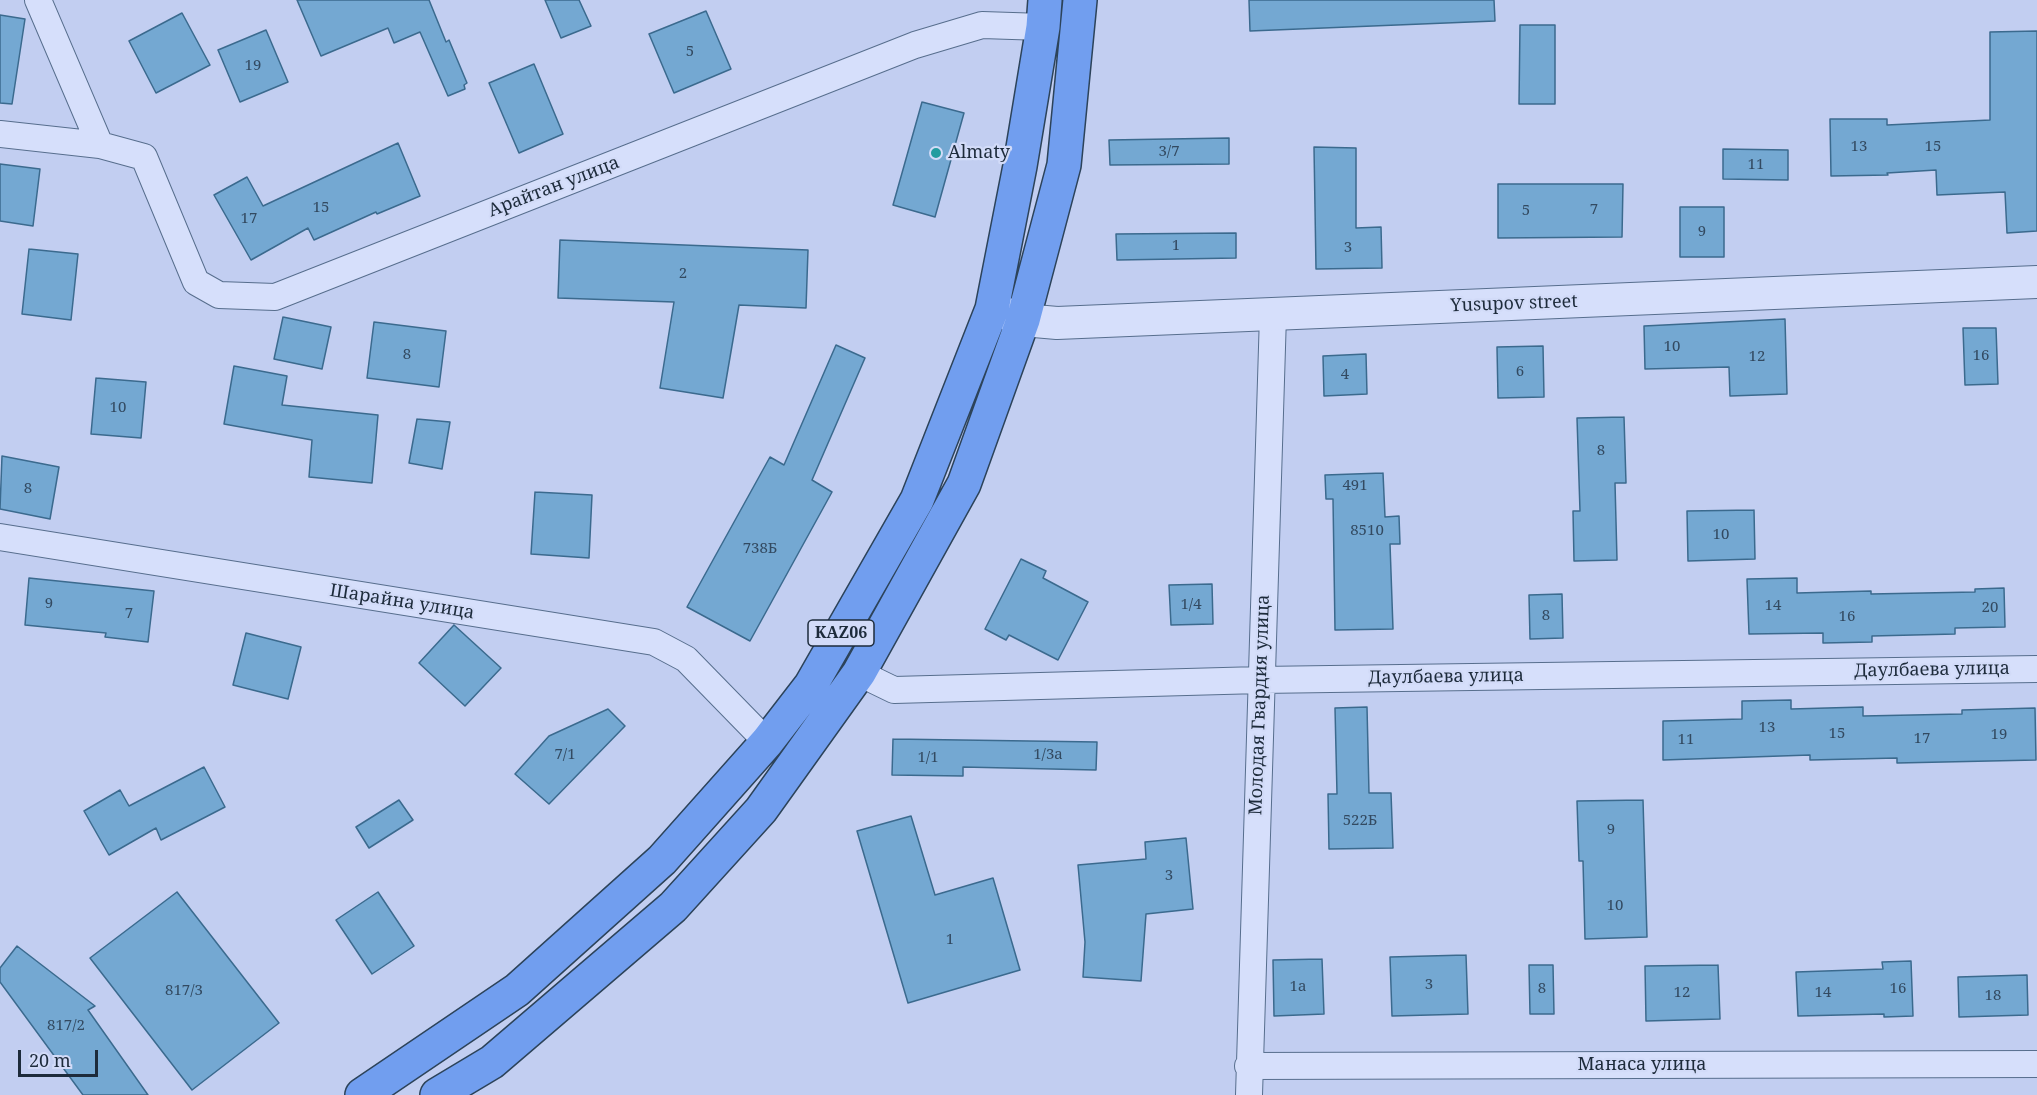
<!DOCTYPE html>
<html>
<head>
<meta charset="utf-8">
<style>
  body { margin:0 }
  #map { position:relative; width:2037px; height:1095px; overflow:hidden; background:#c2cef1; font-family:"Noto Serif",serif }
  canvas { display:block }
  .scale { position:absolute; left:18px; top:1050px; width:80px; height:27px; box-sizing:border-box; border:3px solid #1d2b3b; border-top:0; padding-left:8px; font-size:18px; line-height:21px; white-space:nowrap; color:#1d2b3b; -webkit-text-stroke:4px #d2dbf8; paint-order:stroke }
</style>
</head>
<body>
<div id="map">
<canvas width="2037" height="1095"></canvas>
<div class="scale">20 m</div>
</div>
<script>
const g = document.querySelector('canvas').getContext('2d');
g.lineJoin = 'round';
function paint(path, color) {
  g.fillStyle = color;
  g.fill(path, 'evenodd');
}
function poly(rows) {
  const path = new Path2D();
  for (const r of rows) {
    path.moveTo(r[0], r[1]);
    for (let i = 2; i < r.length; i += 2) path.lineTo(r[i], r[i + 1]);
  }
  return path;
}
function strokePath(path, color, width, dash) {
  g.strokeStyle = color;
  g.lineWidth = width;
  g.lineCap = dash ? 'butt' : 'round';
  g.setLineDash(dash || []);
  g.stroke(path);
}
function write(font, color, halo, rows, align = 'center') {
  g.font = font + ' "Noto Serif",serif';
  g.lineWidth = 4.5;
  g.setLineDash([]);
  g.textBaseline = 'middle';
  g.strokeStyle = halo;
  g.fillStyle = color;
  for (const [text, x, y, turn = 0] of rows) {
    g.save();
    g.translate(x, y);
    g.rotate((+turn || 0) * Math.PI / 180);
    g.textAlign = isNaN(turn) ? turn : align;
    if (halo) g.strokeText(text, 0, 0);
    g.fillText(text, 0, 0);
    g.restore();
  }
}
const building = poly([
  [297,0,429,0,446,42,449,40,467,83,464,85,465,89,448,96,420,32,394,43,388,28,321,56,297,0],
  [545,0,579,0,591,26,561,38,545,0],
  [1249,0,1494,0,1495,21,1250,31,1249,0],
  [706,11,731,69,674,93,649,34,706,11],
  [182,13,210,65,156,93,129,41,182,13],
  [0,15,25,19,12,104,0,103,0,15],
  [1520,25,1555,25,1555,104,1519,104,1520,25],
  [266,30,288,82,240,102,218,50,266,30],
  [2037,31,2037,231,2007,233,2005,192,1937,195,1936,170,1887,173,1888,175,1831,176,1830,119,1887,119,1887,125,1990,120,1990,32,2037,31],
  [534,64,563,134,519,153,489,83,534,64],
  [922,102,964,113,935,217,893,205,922,102],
  [1229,138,1229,164,1110,165,1109,140,1229,138],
  [398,143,420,196,377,214,376,212,314,240,308,228,251,260,214,195,247,177,263,206,398,143],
  [1314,147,1356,148,1356,228,1381,227,1382,268,1316,269,1314,147],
  [1723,149,1788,150,1788,180,1723,179,1723,149],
  [0,164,40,169,33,226,0,221,0,164],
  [1498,184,1623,184,1622,237,1498,238,1498,184],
  [1680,207,1724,207,1724,257,1680,257,1680,207],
  [1236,233,1236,258,1117,260,1116,234,1236,233],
  [560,240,808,250,806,308,739,305,723,398,660,388,674,302,558,298,560,240],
  [29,249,78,254,71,320,22,314,29,249],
  [283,317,331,327,322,369,274,359,283,317],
  [1785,319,1787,394,1730,396,1729,367,1645,369,1644,326,1785,319],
  [374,322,446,331,439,387,367,378,374,322],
  [1963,328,1996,328,1998,384,1965,385,1963,328],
  [836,345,865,358,812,480,832,492,750,641,687,607,770,457,784,465,836,345],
  [1543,346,1544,397,1498,398,1497,347,1543,346],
  [1366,354,1367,394,1324,396,1323,356,1366,354],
  [234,366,287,376,282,405,378,415,372,483,309,477,312,440,224,424,234,366],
  [96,378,146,382,141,438,91,434,96,378],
  [1624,417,1626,483,1615,483,1617,560,1574,561,1573,511,1580,511,1577,418,1624,417],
  [417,419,450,422,442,469,409,463,417,419],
  [2,456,59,467,50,519,0,509,2,456],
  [1383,473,1385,517,1399,516,1400,544,1390,544,1393,629,1335,630,1333,499,1326,499,1325,475,1383,473],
  [535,492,592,495,589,558,531,554,535,492],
  [1754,510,1755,559,1688,561,1687,511,1754,510],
  [1021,559,1046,571,1043,578,1088,602,1058,660,1009,635,1006,640,985,629,1021,559],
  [29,578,154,591,148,642,105,637,106,633,25,625,29,578],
  [1797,578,1797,593,1871,591,1871,594,1975,592,1975,589,2004,588,2005,627,1955,628,1955,634,1872,636,1872,642,1823,643,1823,633,1749,634,1747,579,1797,578],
  [1212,584,1213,624,1171,625,1169,585,1212,584],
  [1562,594,1563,638,1530,639,1529,595,1562,594],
  [454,625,501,668,465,706,419,663,454,625],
  [246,633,301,647,288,699,233,685,246,633],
  [1791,700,1791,709,1863,707,1863,716,1962,714,1962,710,2035,708,2036,760,1897,763,1897,758,1810,760,1810,755,1663,760,1663,721,1742,719,1742,701,1791,700],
  [1367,707,1369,793,1391,793,1393,848,1329,849,1328,794,1337,794,1335,708,1367,707],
  [608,709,625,726,549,804,515,774,549,736,608,709],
  [893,739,1097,742,1096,770,963,767,963,776,892,775,893,739],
  [204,767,225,807,161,840,156,828,109,855,84,811,120,790,129,806,204,767],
  [399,800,413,820,369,848,356,827,399,800],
  [1643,800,1647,937,1585,939,1583,861,1579,861,1577,801,1643,800],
  [911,816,935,895,993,878,1020,970,908,1003,857,831,911,816],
  [1186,838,1193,909,1146,914,1141,981,1083,977,1085,942,1078,865,1146,859,1145,842,1186,838],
  [177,892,279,1023,192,1090,90,958,177,892],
  [378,892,414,946,372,974,336,920,378,892],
  [17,946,95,1006,88,1010,148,1095,83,1095,0,982,0,968,17,946],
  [1466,955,1468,1014,1392,1016,1390,957,1466,955],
  [1322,959,1324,1014,1274,1016,1273,960,1322,959],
  [1911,961,1913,1016,1884,1017,1884,1014,1798,1016,1796,972,1883,969,1882,962,1911,961],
  [1529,965,1553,965,1554,1014,1530,1014,1529,965],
  [1718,965,1720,1019,1646,1021,1645,966,1718,965],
  [2027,975,2028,1015,1959,1017,1958,977,2027,975]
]);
const minor = poly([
  [38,0,100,145,144,157,196,282,219,295,275,297,915,45,982,25,1043,27],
  [0,134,100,145],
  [0,537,654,642,686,659,767,742],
  [859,673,894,690,1260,680,2037,669],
  [1248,1066,2037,1064],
  [1249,1095,1273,315]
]);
const tertiary = poly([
  [999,311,1023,320,1057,323,2037,282]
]);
const trunk = poly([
  [362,1095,517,990,662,860,767,742,811,685,917,500,992,309,1020,166,1043,27,1045,0],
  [437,1095,492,1062,673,907,761,810,859,673,964,484,1023,320,1064,165,1080,0]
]);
const markers = [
  [936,153,6,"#239ca0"]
];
const numberNames = [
  ["5",690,52],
  ["19",253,66],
  ["13",1859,147],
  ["15",1933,147],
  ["3/7",1169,152],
  ["11",1756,165],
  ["15",321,208],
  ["7",1594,210],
  ["5",1526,211],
  ["17",249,219],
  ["9",1702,232],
  ["1",1176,246],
  ["3",1348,248],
  ["2",683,274],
  ["10",1672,347],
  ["8",407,355],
  ["16",1981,356],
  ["12",1757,357],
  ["6",1520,372],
  ["4",1345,375],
  ["10",118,408],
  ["8",1601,451],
  ["491",1355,486],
  ["8",28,489],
  ["8510",1367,531],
  ["10",1721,535],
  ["738Б",760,549],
  ["9",49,604],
  ["1/4",1191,605],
  ["14",1773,606],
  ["20",1990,608],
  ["7",129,614],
  ["8",1546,616],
  ["16",1847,617],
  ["13",1767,728],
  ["15",1837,734],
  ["19",1999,735],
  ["17",1922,739],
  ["11",1686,740],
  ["7/1",565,755],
  ["1/3а",1048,755],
  ["1/1",928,758],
  ["522Б",1360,821],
  ["9",1611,830],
  ["3",1169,876],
  ["10",1615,906],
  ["1",950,940],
  ["3",1429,985],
  ["1а",1298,987],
  ["8",1542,989],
  ["16",1898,989],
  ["817/3",184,991],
  ["12",1682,993],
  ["14",1823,993],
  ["18",1993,996],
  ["817/2",66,1026]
];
const shields = [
  [841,633,66]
];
const shieldNames = [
  ["KАZ06",841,633]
];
const poiNames = [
  ["Almaty",948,153]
];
const streetNames = [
  ["Арайтан улица",554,187,-21],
  ["Yusupov street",1514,304,-2],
  ["Шарайна улица",402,602,9],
  ["Даулбаева улица",1932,670,-1],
  ["Даулбаева улица",1446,677,-1],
  ["Молодая Гвардия улица",1260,705,-88],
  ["Манаса улица",1642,1065]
];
paint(building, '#74a8d2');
strokePath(building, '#3b6a8e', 1.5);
strokePath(minor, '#576e8d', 28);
strokePath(tertiary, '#576e8d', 34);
strokePath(trunk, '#2c435a', 36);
strokePath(minor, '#d6dffb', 26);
strokePath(tertiary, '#d6dffb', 32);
strokePath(trunk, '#719eef', 33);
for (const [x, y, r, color] of markers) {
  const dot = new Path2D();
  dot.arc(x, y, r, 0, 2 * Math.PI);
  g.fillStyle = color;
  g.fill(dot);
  strokePath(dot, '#d2dbf8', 2);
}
write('15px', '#334a61', null, numberNames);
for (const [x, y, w] of shields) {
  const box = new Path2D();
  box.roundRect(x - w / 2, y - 13, w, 26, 4.5);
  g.fillStyle = '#d2dbf8';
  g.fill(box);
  strokePath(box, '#1d2b3b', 1.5);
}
write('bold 16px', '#1d2b3b', null, shieldNames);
write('18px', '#1d2b3b', '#d2dbf8', poiNames, 'left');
write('18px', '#1d2b3b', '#d2dbf8', streetNames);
</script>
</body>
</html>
